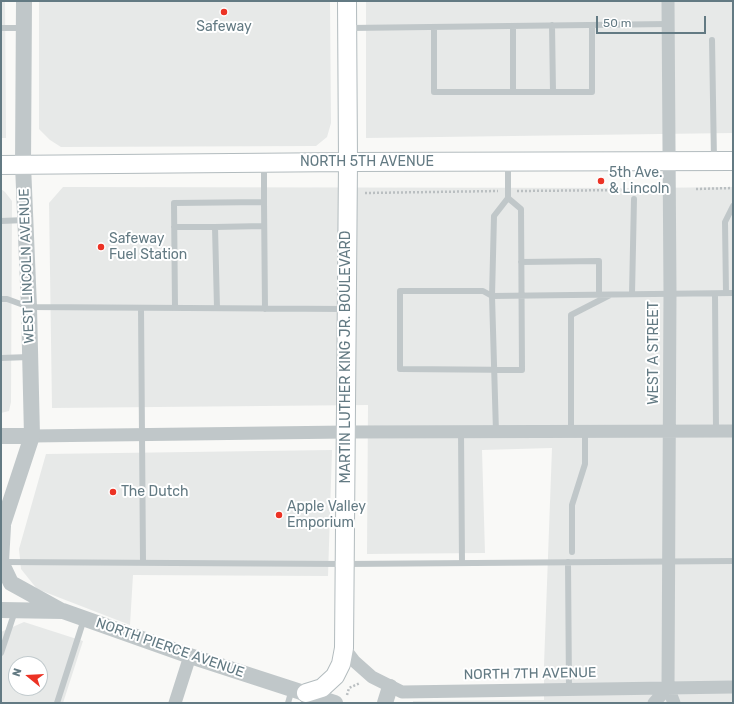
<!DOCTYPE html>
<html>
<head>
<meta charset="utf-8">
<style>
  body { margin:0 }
  #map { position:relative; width:734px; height:704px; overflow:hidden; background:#f9f9f7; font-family:Rubik,sans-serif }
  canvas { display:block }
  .frame { position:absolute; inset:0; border:2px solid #637a83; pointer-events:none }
  .north { position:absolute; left:8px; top:656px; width:40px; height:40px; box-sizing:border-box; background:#fff; border:1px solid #c1cacd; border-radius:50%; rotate:288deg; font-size:11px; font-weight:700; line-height:16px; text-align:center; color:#637a83 }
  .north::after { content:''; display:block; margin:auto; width:14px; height:18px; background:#ec3224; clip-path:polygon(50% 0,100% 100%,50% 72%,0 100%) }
  .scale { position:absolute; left:596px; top:16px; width:110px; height:18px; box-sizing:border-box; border:2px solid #637a83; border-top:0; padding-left:5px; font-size:12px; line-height:14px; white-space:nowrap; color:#637a83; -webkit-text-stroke:3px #fff; paint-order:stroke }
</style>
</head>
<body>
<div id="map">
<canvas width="734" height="704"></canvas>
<div class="frame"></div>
<div class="north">N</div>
<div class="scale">50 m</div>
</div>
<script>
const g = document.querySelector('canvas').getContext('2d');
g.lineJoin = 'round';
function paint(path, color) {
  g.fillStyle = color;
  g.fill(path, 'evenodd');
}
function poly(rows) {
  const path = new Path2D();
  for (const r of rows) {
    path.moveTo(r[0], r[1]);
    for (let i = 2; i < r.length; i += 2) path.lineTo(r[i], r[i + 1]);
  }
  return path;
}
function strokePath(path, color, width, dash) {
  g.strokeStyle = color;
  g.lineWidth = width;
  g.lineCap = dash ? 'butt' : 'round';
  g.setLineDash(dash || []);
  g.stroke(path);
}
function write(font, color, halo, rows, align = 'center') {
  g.font = font + ' Rubik,sans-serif';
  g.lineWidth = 4;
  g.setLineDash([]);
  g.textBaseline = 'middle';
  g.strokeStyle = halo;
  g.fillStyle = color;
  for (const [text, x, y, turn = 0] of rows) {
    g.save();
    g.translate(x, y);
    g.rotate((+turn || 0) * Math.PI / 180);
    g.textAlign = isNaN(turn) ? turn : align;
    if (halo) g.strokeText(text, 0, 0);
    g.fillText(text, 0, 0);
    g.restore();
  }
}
const built = poly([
  [1,1,5,1,6,138,1,138],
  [39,1,330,1,331,123,327,137,316,146,61,147,50,140,39,129],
  [366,1,733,1,733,133,366,138],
  [63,187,646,188,733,187,733,703,413,703,413,701,544,700,544,665,552,448,482,450,485,553,367,554,368,405,52,408,49,203],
  [1,189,5,192,12,201,11,402,9,411,1,413],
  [332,450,328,576,133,575,130,625,37,589,21,569,19,549,46,454],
  [24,622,83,641,63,703,1,703,1,632],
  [16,664,40,664,40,688,16,688]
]);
const path = poly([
  [696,189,733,188],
  [639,190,652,190],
  [517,191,630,190],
  [365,193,498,191],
  [347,695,349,688,360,683]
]);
const service = poly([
  [552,25,553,92],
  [434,27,434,92,592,92,592,25],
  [1,28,23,28],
  [350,28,668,24],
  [712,40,714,160],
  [513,92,513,26],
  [508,164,508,198,521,209,522,370,400,369,400,291,483,291,492,296,494,216,508,198],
  [264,202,264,164],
  [1,221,25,220],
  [174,227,215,227],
  [521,262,599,261,599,294],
  [726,293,725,222,733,206],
  [632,294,634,199],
  [715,294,716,431],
  [1,299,7,299,29,307,345,309],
  [141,308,143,562],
  [175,308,174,203,264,202,265,309],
  [217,308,215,227,264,226],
  [1,358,29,357],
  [461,432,462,563],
  [496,432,492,296,733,293],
  [571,432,571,315,610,295],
  [572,552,572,505,585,464,585,432],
  [3,562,345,564,733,561],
  [568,562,569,689],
  [1,653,15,611],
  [57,703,84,619],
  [288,703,292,689]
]);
const minor = poly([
  [668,1,670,293,668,687,674,703],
  [32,436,346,432,733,431],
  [344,648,354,661,372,677,402,692,733,687],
  [175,703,190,656],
  [654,703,668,687]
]);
const tertiary = poly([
  [1,436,32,436],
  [3,526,1,562,11,583,60,610],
  [1,530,32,436,29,307,23,165,24,1],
  [1,610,63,611,190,656,335,703],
  [385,703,390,687]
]);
const secondary = poly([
  [1,165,348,162,733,161],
  [306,693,322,688,335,676,341,664,344,648,348,162,347,1]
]);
const markers = [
  [224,12,4,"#ec3224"],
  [601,181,4,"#ec3224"],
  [101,247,4,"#ec3224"],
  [113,492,4,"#ec3224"],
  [279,515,4,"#ec3224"]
];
const poiNames = [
  ["Safeway",224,27,"center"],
  ["5th Ave.",609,173],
  ["& Lincoln",609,189],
  ["Safeway",109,239],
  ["Fuel Station",109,255],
  ["The Dutch",121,492],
  ["Apple Valley",287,507],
  ["Emporium",287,523]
];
const streetNames = [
  ["NORTH 5TH AVENUE",367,162],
  ["WEST LINCOLN AVENUE",27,266,-92],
  ["WEST A STREET",654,353,-90],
  ["MARTIN LUTHER KING JR. BOULEVARD",346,357,-90],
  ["NORTH PIERCE AVENUE",170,648,19],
  ["NORTH 7TH AVENUE",530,674,-1]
];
paint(built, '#e7e9e8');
strokePath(secondary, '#b2bbbe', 20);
strokePath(path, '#babfc1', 2.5, [2, 2]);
strokePath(service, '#c0c7c9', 6);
strokePath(minor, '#c0c7c9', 13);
strokePath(tertiary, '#c0c7c9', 16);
strokePath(secondary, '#fff', 18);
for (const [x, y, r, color] of markers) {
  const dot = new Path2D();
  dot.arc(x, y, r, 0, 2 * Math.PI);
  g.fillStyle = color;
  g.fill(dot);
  strokePath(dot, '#fff', 1.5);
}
write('14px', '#637a83', '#fff', poiNames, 'left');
write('14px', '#637a83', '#fff', streetNames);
</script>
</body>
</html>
